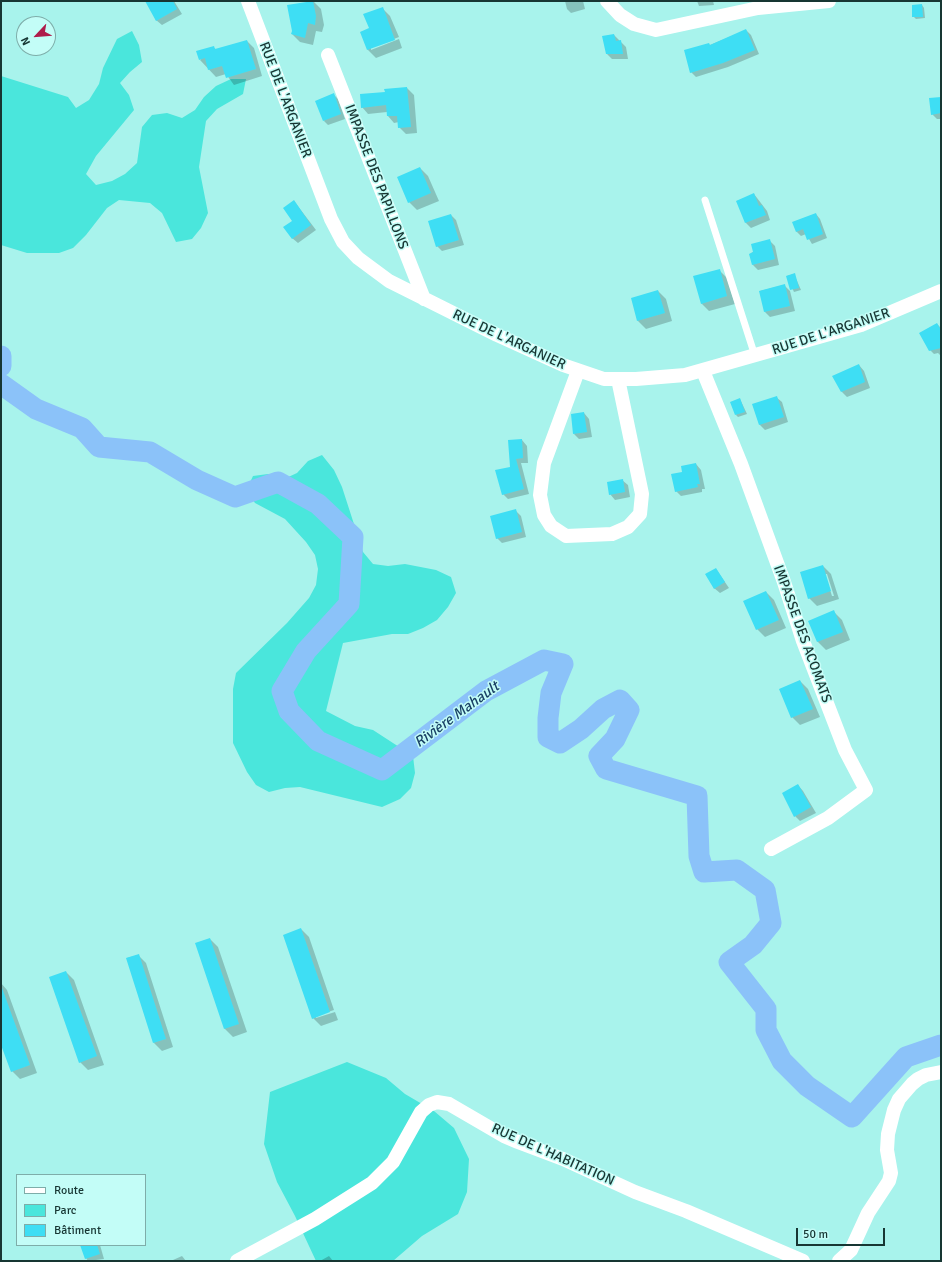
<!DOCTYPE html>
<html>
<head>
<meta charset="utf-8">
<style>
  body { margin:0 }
  #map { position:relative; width:942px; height:1262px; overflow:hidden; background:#a8f3ec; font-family:Signika,sans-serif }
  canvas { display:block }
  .frame { position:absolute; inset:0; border:2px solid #173633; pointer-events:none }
  .legend { position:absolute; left:16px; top:1174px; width:130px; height:72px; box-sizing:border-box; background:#c3fdf7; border:1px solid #7eada9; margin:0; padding:5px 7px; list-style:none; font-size:12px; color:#173633 }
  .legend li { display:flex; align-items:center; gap:8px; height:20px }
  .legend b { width:20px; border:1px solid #7eada9 }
  .north { position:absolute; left:16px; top:16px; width:40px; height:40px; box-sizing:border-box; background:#c3fdf7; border:1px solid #7eada9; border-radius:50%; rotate:244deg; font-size:11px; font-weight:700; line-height:16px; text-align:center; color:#173633 }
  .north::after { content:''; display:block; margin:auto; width:14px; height:18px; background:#ae1c4b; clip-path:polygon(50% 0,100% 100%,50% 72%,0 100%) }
  .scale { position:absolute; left:796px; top:1228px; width:89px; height:18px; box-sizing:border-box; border:2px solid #173633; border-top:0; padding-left:5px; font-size:12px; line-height:14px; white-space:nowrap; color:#173633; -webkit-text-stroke:3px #c3fdf7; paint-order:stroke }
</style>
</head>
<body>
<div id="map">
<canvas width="942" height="1262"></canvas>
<div class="frame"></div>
<ul class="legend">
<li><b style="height:5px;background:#fff"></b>Route</li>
<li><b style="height:11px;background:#4ae6dc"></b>Parc</li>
<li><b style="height:11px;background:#3edef4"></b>Bâtiment</li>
</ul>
<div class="north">N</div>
<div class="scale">50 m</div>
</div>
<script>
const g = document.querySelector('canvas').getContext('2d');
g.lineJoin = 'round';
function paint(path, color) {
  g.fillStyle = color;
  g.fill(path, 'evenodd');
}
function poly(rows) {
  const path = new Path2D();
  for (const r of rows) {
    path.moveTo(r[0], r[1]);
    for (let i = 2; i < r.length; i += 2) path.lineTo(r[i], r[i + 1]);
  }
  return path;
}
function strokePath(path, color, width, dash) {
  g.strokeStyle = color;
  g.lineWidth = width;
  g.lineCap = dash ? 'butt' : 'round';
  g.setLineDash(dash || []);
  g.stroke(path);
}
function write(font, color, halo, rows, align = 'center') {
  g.font = font + ' Signika,sans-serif';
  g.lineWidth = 3;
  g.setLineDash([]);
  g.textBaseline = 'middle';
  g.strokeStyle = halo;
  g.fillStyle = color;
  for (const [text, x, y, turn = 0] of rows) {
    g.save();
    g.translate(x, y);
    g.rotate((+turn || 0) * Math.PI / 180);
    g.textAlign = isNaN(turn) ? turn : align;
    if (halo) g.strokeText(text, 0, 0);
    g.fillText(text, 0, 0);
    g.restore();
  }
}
const green = poly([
  [132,31,139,45,142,62,130,72,120,83,129,95,134,110,96,156,86,174,96,185,112,181,125,174,137,163,142,127,152,115,167,113,182,118,195,110,204,97,216,86,231,79,246,79,243,94,217,109,206,121,199,167,208,213,201,228,192,239,176,242,162,213,150,203,119,200,107,208,86,235,73,248,59,253,27,253,1,245,1,76,68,97,76,108,89,100,99,84,103,68,117,39],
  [322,455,334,470,342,487,363,552,373,564,388,566,405,564,436,570,451,577,456,593,448,607,437,620,423,628,408,634,392,634,343,643,326,711,355,726,373,730,413,756,415,773,411,788,400,799,382,807,300,787,285,788,269,792,256,785,247,772,233,743,233,689,236,673,287,623,309,598,316,585,318,569,315,555,306,542,285,519,255,503,246,491,253,476,268,474,284,479,297,473,308,461],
  [347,1062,386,1078,405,1094,434,1111,454,1128,469,1159,467,1192,458,1214,422,1236,393,1261,316,1261,295,1216,277,1182,264,1144,270,1092]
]);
const shadow = poly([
  [146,1,174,1,182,14,162,25,156,20],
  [313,1,321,9,324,25,322,32,316,31,313,45,300,42,292,34],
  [565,1,583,1,585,9,571,13,567,9],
  [697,1,713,1,714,5,699,6],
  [922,5,924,8,925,18,916,19,913,16],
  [382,8,390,16,399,37,371,48,371,50,399,39,402,48,376,58,368,50,361,32,370,29],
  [746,30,751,35,759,54,728,67,696,77,691,72,710,45],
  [614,35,626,47,628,59,612,59,607,54],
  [247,41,254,48,262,76,234,85,226,74,216,77,200,60,213,47,217,50],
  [407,88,414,95,417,133,406,134,399,127,399,122,394,123,388,116,387,112,368,114,362,107,386,93,385,90],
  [334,95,338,99,345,119,328,125,324,121],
  [941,98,941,125,940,119,937,119,932,114],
  [420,168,428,176,439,201,417,210,409,202],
  [754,194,767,211,770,220,751,228,746,223,737,201],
  [294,201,316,230,298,243,292,238],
  [816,214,820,219,827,238,812,244,806,234,801,236,796,231],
  [451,215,456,220,464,245,442,251,437,246],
  [769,240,775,246,779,265,758,270,753,265,750,254],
  [719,270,727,278,735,304,709,311,701,303],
  [794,274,801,290,794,292,787,276],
  [784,285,790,291,795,311,770,317,765,312,760,291],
  [658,291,666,299,672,321,646,329,638,321,632,299],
  [937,324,941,328,941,356,938,353,934,354,930,350],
  [859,365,864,371,870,388,847,397,842,392,834,377],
  [776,397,782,402,788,422,765,430,760,425,753,405],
  [740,399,747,414,738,417,736,415],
  [584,413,589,419,592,437,579,439,574,434],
  [522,440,527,446,528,463,521,463,529,494,508,499,503,494],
  [696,464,701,470,705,489,702,489,702,492,681,496,676,491,683,472],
  [622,480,628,485,630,497,615,500,610,494],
  [516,511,521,516,526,537,502,543,497,538],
  [823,566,831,574,839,599,817,606,809,598],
  [825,574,827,574,834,596,832,596],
  [716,569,729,588,720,593,714,588],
  [766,592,774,600,786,628,765,637,757,629],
  [834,612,842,620,850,640,826,650,818,642,809,622],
  [800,681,808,689,820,717,800,725,792,717],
  [798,785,803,791,816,813,800,821,795,816],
  [301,929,309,937,334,1010,316,1016,316,1018,335,1012,338,1020,321,1026,313,1018],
  [210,939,218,947,247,1032,233,1037,225,1029],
  [138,955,146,963,173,1047,162,1051,154,1043,127,958],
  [66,972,74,980,104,1065,88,1070,80,1062],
  [1,983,7,990,37,1073,20,1079,12,1071,1,1042],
  [81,1245,100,1245,104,1259,88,1261,86,1258],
  [182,1256,186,1261,174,1261,173,1260],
  [329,1256,333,1261,320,1261]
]);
const river = poly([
  [1,356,1,366],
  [1,384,36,409,82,428,99,447,150,452,197,480,235,497,278,482,318,504,353,537,349,604,306,651,282,691,289,711,318,741,382,770,486,691,544,660,563,664,551,693,548,718,548,737,560,743,581,729,603,709,620,700,629,710,615,739,599,756,606,769,697,796,699,856,704,872,737,870,765,890,771,923,753,945,729,962,766,1009,766,1030,782,1061,807,1086,852,1117,906,1057,941,1045]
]);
const building = poly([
  [145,1,173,1,177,9,156,21],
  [313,1,316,16,315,25,308,23,305,38,291,34,292,31,287,5],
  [922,4,923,17,912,17,912,5],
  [383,7,395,40,367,50,360,32,369,28,363,14],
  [746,29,755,50,723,63,690,73,684,50,709,43,710,45],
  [614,34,616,41,621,40,623,54,606,54,602,36],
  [247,40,256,69,226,78,222,66,208,70,205,58,199,60,196,51,214,46,215,49],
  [407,87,411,127,398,128,397,116,387,116,386,105,361,108,360,94,385,92,384,89],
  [334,93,341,114,323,121,315,101],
  [941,97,941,113,931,115,929,98],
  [420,167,431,193,408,203,397,177],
  [754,193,759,206,762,205,766,215,745,223,736,201],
  [294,200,311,225,292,239,283,227,292,221,283,208],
  [816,213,823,234,807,240,803,229,796,232,792,222],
  [451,214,459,240,436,247,428,221],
  [770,239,775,259,752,265,749,254,753,252,751,244],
  [720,269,727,296,701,304,693,276],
  [795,273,799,288,790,290,786,276],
  [785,284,790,306,764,312,759,291],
  [658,290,665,313,637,321,631,298],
  [937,323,941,330,941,348,929,351,919,333],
  [859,364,865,382,841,392,832,376],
  [777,396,784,417,759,425,752,404],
  [740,398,745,412,735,415,730,402],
  [584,412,587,432,573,434,571,414],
  [522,439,523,458,516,459,524,489,502,495,495,470,510,467,508,440],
  [696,463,700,484,697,484,698,487,675,492,671,474,682,472,681,466],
  [623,479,625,492,609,495,607,482],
  [516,509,522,532,496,539,490,516],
  [823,565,831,591,808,599,800,572],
  [716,568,725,582,714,589,705,574],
  [766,591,779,620,756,630,743,601],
  [834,610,843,632,817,642,808,621],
  [800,680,813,709,791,718,779,689],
  [798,784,811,807,794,817,782,793],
  [301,928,330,1012,312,1019,283,935],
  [210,938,239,1024,224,1029,195,943],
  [139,954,166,1039,153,1043,126,958],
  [66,971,97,1056,79,1063,49,977],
  [2,988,30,1065,11,1072,1,1045],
  [80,1245,97,1245,100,1254,85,1259]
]);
const service = poly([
  [705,200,755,356]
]);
const minor = poly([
  [248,1,331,219,343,242,358,258,389,281,497,335,563,365,604,379,636,379,685,375,861,325,941,291],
  [607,1,620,15,634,24,656,30,758,8,829,1],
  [328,55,424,299],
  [578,371,544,463,540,495,544,515,551,526,566,536,612,534,628,527,640,514,642,494,618,379],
  [703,371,741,464,784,582,803,641,845,750,866,790,828,818,771,849],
  [237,1261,315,1219,372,1183,393,1162,421,1112,429,1105,437,1102,449,1104,504,1136,518,1142,563,1159,635,1192,686,1211,803,1261],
  [839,1261,851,1250,868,1213,889,1181,891,1173,887,1150,888,1134,894,1110,899,1099,912,1084,918,1079,926,1075,941,1072]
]);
const streetNames = [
  ["RUE DE L'ARGANIER",285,100,69],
  ["IMPASSE DES PAPILLONS",376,177,69],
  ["RUE DE L'ARGANIER",831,332,-18],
  ["RUE DE L'ARGANIER",509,340,25],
  ["IMPASSE DES ACOMATS",802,634,70],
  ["RUE DE L'HABITATION",553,1155,24]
];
const waterNames = [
  ["Rivière Mahault",457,715,-36]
];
paint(green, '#4ae6dc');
paint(shadow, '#0003');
strokePath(river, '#8bc2f9', 21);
paint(building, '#3edef4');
strokePath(service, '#fff', 7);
strokePath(minor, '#fff', 14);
write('14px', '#173633', '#c3fdf7', streetNames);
write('italic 15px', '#1a4166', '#c3fdf7', waterNames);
</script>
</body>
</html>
